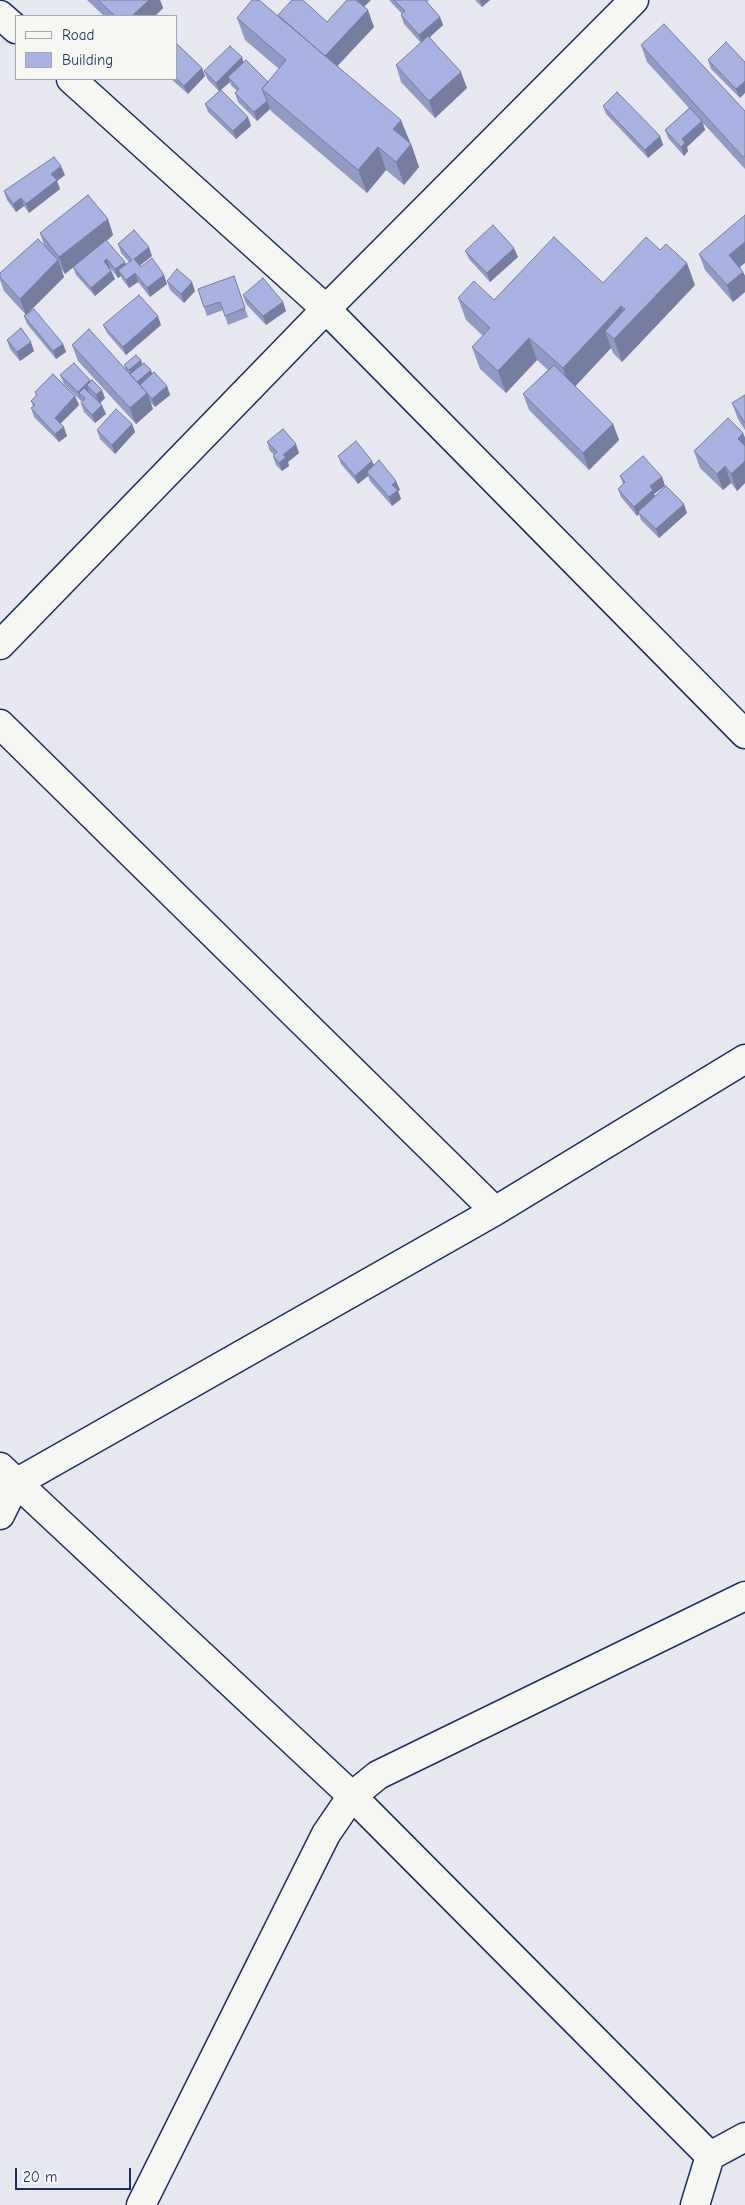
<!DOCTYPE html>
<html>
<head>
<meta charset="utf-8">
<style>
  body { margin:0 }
  #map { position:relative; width:745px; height:2205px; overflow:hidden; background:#e7e8ef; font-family:"Comic Neue",sans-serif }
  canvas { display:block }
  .legend { position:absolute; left:15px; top:15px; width:162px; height:65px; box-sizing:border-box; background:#f6f6f2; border:1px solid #9ea6b7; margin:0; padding:6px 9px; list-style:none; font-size:15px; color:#1b2f5e }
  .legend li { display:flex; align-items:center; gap:10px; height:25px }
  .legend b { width:25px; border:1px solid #9ea6b7 }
  .scale { position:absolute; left:15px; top:2168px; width:116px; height:22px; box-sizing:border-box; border:2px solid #1b2f5e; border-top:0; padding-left:6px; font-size:15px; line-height:18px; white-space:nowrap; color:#1b2f5e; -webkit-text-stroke:4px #f6f6f2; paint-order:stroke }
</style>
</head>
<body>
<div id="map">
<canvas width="745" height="2205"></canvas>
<ul class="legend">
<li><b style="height:6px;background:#f6f6f2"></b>Road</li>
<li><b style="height:14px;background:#aab2e2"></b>Building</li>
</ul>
<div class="scale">20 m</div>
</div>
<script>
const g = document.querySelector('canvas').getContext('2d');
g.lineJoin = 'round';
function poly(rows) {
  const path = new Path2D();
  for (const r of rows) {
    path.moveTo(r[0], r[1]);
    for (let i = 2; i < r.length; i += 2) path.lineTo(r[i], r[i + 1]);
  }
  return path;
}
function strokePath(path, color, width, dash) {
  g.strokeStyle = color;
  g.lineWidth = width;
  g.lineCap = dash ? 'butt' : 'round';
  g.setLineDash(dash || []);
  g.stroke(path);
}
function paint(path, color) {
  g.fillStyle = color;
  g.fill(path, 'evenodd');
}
const street = poly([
  [0,15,16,29],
  [71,79,326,309,745,734],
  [0,645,326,309,634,0],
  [0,724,495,1211],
  [0,1467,352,1796,710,2156],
  [0,1515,16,1483,495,1211,745,1059],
  [141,2205,326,1834,352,1796,378,1775,745,1596],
  [695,2205,710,2156,745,2137]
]);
const wall = poly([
  [87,0,160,0,163,8,155,16,104,16],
  [347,0,371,0,364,7,374,27,337,66,411,144,419,167,404,185,386,170,367,193,271,111,270,109,257,121,238,102,235,93,237,91,231,85,230,82,221,90,248,117,251,126,236,139,208,112,205,104,219,91,208,80,204,71,244,62,268,82,279,69,245,40,237,18,279,17,327,22],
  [389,0,429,0,427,2,440,17,443,25,430,37,467,88,435,118,401,82,396,65,421,43,404,24,401,15,402,14],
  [475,0,490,0,482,7],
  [726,42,740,98,711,69,708,60],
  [176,43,202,68,205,76,188,94,171,79,176,79],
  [641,45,745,111,745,169,703,123,705,130,687,147,688,151,684,156,668,138,665,130,689,108,647,62],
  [603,106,660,136,663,145,648,158,606,114],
  [65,175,57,181,60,189,29,213,24,206,16,212,7,200,4,191],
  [108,219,113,235,107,241,126,265,129,262,121,253,118,244,152,256,140,266,141,267,167,284,150,297,138,282,129,288,122,279,121,276,118,278,110,268,115,279,95,296,76,275,73,267,65,274,61,269,64,277,29,312,63,344,66,352,56,359,27,324,24,316,26,315,4,291,0,280,0,273,44,245,40,233],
  [465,251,518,257,490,282,469,259],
  [699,254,740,267,743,272,745,276,745,292,733,302,705,270],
  [234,276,248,317,228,325,223,310,207,316,198,289],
  [167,281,195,291,184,303,170,290],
  [603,283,695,285,622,362,613,353,611,348,575,386,613,424,619,440,589,470,529,410,523,394,548,370,537,360,506,393,480,369,472,347,483,336,466,320,458,298,494,300],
  [243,295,283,302,286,311,266,325,246,304],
  [103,325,161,325,126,355,107,333],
  [7,340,34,351,20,361,10,349],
  [72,345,126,370,124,365,141,360,142,364,152,374,167,386,170,395,155,407,150,402,153,409,136,424,78,361],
  [60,375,90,380,105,398,100,403,106,414,95,423,84,412,81,403,82,402,81,400,81,401,64,384],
  [35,392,75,396,79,405,60,424,67,436,59,442,34,417,31,408,33,406,31,401,36,396],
  [745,395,745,430,738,419,732,403],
  [132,424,135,432,115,454,100,439,97,430],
  [743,433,745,438,745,483,737,491,731,483,723,490,700,468,694,451],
  [267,442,299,453,288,462,289,466,282,471,276,465,273,456,274,455,270,451],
  [338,456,372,461,374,465,400,490,398,491,401,499,392,506,370,481,368,476,358,484,341,464],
  [620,476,662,477,665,486,654,494,655,496,687,513,659,538,641,520,639,514,637,516,621,497,618,489,623,484]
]);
const shadedWall = poly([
  [149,0,160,0,163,8,155,16,132,16],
  [358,0,371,0,361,9,357,1],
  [480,0,490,0,482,7],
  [368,10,374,27,330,74,324,57],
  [440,17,443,25,422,44,419,35],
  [242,57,245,66,228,77,230,82,219,91,216,83],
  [202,68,205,76,188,94,184,86],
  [461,72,467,88,435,118,429,101],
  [745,81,745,93,740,98,736,89],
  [267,101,270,109,257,121,254,112],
  [248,117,251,126,236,139,233,131],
  [401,120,410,142,401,152,393,129],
  [702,121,705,130,687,147,688,151,684,156,681,147,682,139],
  [660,136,663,145,648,158,645,150],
  [411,144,419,167,404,185,396,162],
  [378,147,386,170,367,193,358,170],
  [61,166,65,175,57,181,60,189,29,213,26,204,51,174],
  [21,198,24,206,16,212,13,204],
  [108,219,113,235,65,274,59,257],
  [745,242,745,263,735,271,729,255],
  [149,247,152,256,137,267,134,259],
  [514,248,518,257,490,282,487,273],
  [107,259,110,268,107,270,104,261],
  [58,260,64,277,26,315,20,299],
  [125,262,128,270,118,270,121,276,118,278,115,269],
  [687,263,695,285,622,362,614,339,605,331,611,348,571,391,563,368,621,306,628,325],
  [111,271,115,279,95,296,91,288],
  [743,272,745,276,745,292,733,302,727,285],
  [135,273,138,282,129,288,126,280],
  [164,275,167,284,150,297,147,288],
  [192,282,195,291,184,303,181,294],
  [283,302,286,311,266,325,263,316],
  [158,316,161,325,126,355,123,347],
  [529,338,537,360,506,393,498,371],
  [31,342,34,351,20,361,17,352],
  [63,344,66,352,56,359,53,351],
  [141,360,144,369,131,375,129,370],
  [151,370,154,379,142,388,136,382],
  [90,380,93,389,87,385,89,393,79,393,81,400,81,401,78,392],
  [167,386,170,395,155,407,152,399],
  [102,390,105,398,99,404,96,395],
  [147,393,153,409,136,424,130,408],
  [75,396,79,405,58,426,55,418],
  [102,405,106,414,95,423,92,415],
  [132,424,135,432,115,454,112,445],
  [613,424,619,440,589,470,583,453],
  [64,427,67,436,59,442,55,434],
  [743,433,745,438,745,454,738,439],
  [296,444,299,453,288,462,289,466,282,471,279,463,283,455],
  [372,461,375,469,367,472,368,476,358,484,355,476],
  [745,461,745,483,737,491,731,474],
  [725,466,731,483,723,490,717,474],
  [662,477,665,486,654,494,656,498,638,512,639,514,637,516,634,507,650,486],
  [396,481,400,490,398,491,401,499,392,506,389,497,392,485],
  [684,504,687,513,659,538,656,529]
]);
const building = poly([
  [98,0,149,0,132,16,115,16,98,0],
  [252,0,259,0,401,120,393,129,411,144,396,162,378,147,358,170,262,89,286,60,237,18,252,0],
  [292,0,303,0,327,22,347,0,356,0,368,10,325,56,278,15,292,0],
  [394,0,425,0,440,17,419,35,401,15,405,11,394,0],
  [664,24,745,111,745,156,743,157,641,45,664,24],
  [428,36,461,72,429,101,396,65,428,36],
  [726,42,745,62,745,81,736,89,708,60,726,42],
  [176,43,202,68,184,86,176,78,176,43],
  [230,46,242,57,216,83,204,71,230,46],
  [246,60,268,82,262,89,267,101,254,112,235,93,239,89,228,77,246,60],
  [221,90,248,117,233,131,205,104,221,90],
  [617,92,660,136,645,150,603,106,617,92],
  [690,108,702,121,682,139,685,143,681,147,665,130,690,108],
  [54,157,61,166,51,174,57,180,26,204,21,198,13,204,4,191,54,157],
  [88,195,108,219,59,257,40,233,88,195],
  [745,215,745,242,729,255,743,272,727,285,699,254,745,215],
  [493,225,514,248,487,273,465,251,493,225],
  [134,230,149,247,134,259,141,267,152,258,164,275,147,288,135,273,126,280,118,270,132,260,118,244,134,230],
  [554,237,603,283,646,237,660,250,666,244,687,263,614,339,605,331,625,309,621,306,563,368,529,338,498,371,472,347,490,328,458,298,474,281,494,300,554,237],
  [38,239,58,260,20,299,0,277,0,273,38,239],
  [106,240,125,262,115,269,107,259,104,261,111,271,91,288,73,267,106,240],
  [177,269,192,282,181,294,167,281,177,269],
  [234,276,245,308,225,316,220,302,204,307,198,289,234,276],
  [263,278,283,302,263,316,243,295,263,278],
  [139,295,158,316,123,347,103,325,139,295],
  [34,309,63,344,53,351,24,316,34,309],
  [21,328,31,342,17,352,7,340,21,328],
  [89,329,147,393,130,408,72,345,89,329],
  [136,355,141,360,129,370,124,365,136,355],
  [74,363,90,380,78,392,60,375,74,363],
  [144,363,151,370,137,382,130,374,144,363],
  [554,365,613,424,583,453,523,394,554,365],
  [154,372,167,386,152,399,140,385,154,372],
  [53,374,75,396,55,418,64,427,55,434,31,408,35,405,31,401,37,395,35,392,53,374],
  [92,380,102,390,96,395,87,385,92,380],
  [84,388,102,405,92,415,81,403,85,398,79,393,84,388],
  [745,395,745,423,732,403,745,395],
  [116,409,132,424,112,445,97,430,116,409],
  [728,418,743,433,738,439,745,446,745,461,731,474,725,466,717,474,694,451,728,418],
  [283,429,296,444,283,455,286,457,279,463,273,456,277,452,267,442,283,429],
  [356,441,372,461,355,476,338,456,356,441],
  [643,456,662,477,650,486,653,490,634,507,618,489,625,482,620,476,643,456],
  [379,460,396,481,392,485,398,490,389,497,367,472,379,460],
  [666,486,684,504,656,529,638,512,666,486]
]);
strokePath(street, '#1b2f5e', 31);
strokePath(street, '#f6f6f2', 28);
paint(wall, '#9299c2');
paint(shadedWall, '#777d9e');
paint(building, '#aab2e2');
strokePath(building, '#777d9e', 1);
</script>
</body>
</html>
